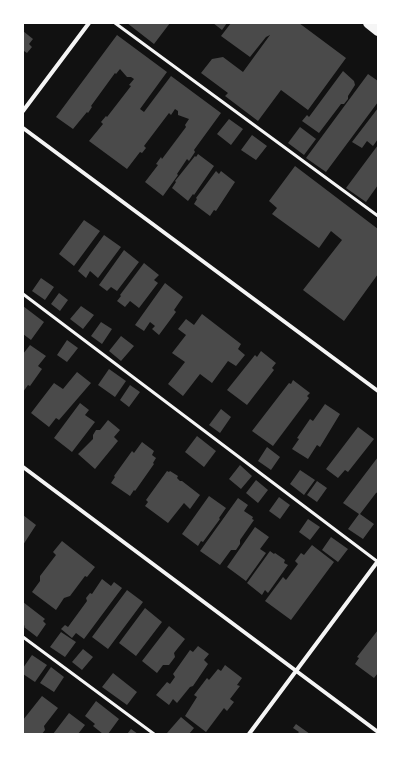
<!DOCTYPE html>
<html>
<head>
<meta charset="utf-8">
<style>
  body { margin:0 }
  #map { position:relative; width:401px; height:757px; overflow:hidden; background:#111; font-family:Roboto,sans-serif }
  canvas { display:block }
  .frame { position:absolute; inset:0; border:24px solid #fff; pointer-events:none }
</style>
</head>
<body>
<div id="map">
<canvas width="401" height="757"></canvas>
<div class="frame"></div>
</div>
<script>
const g = document.querySelector('canvas').getContext('2d');
g.lineJoin = 'round';
function paint(path, color) {
  g.fillStyle = color;
  g.fill(path, 'evenodd');
}
function poly(rows) {
  const path = new Path2D();
  for (const r of rows) {
    path.moveTo(r[0], r[1]);
    for (let i = 2; i < r.length; i += 2) path.lineTo(r[i], r[i + 1]);
  }
  return path;
}
function strokePath(path, color, width, dash) {
  g.strokeStyle = color;
  g.lineWidth = width;
  g.lineCap = dash ? 'butt' : 'round';
  g.setLineDash(dash || []);
  g.stroke(path);
}
const building = poly([
  [127,23,170,23,154,44],
  [213,23,227,23,222,30],
  [231,23,299,23,346,58,308,110,281,90,258,121,225,96,228,93,201,73,212,59,223,57,243,72,270,35,266,37,250,57,221,36],
  [23,31,33,39,29,44,32,47,27,53,24,51,23,52],
  [117,35,167,72,140,109,144,112,171,76,221,113,194,150,195,152,189,161,187,159,177,174,178,175,163,196,145,182,158,165,156,164,161,157,162,159,186,127,185,125,189,119,178,115,178,111,175,109,171,115,169,113,144,146,146,148,142,153,140,152,127,169,89,141,103,124,101,122,106,116,107,117,131,86,129,85,134,79,131,77,127,77,120,69,116,74,115,73,91,106,92,107,88,113,87,112,73,129,56,117],
  [343,71,354,81,355,85,348,96,348,99,344,104,341,104,319,133,302,121,307,115,309,117],
  [368,74,378,81,378,102,326,172,306,158],
  [378,108,378,139,373,146,367,141,362,148,352,142],
  [229,119,243,129,231,145,217,134],
  [300,127,316,139,304,155,288,143],
  [252,135,267,146,256,160,241,150],
  [378,145,378,185,366,202,346,188],
  [198,154,214,166,194,195,193,194,188,201,172,188,176,182,175,181,195,156,196,157],
  [295,166,378,229,378,274,344,321,303,290,342,240,331,231,319,248,272,214,277,208,269,201],
  [216,171,219,174,221,171,235,182,216,211,214,210,210,216,194,204,197,199,196,198],
  [84,220,100,231,74,266,59,254],
  [104,235,121,247,98,278,90,271,86,278,78,271],
  [124,250,139,262,117,291,111,287,107,291,99,285],
  [144,263,159,275,154,280,158,283,139,308,130,301,125,307,117,301,121,296,120,295],
  [41,278,54,287,45,300,32,291],
  [165,283,183,297,174,310,176,312,159,335,152,329,155,326,150,322,144,331,135,325],
  [59,293,68,300,60,311,51,304],
  [23,306,44,322,31,340,23,334],
  [81,306,94,315,83,329,70,319],
  [202,314,241,344,238,349,245,355,236,366,228,361,212,383,200,374,183,396,168,384,185,362,172,353,186,335,178,329,186,319,194,325],
  [101,322,112,329,102,344,91,336],
  [121,336,134,346,121,361,109,351],
  [67,340,78,348,67,362,57,355],
  [30,345,46,356,38,366,42,369,30,386,28,385,23,392,23,354],
  [261,351,276,363,272,368,274,370,247,405,227,390,255,355,257,357],
  [109,369,126,381,115,397,98,385],
  [77,372,91,383,59,420,56,418,49,427,31,413,54,383,63,389],
  [293,380,310,393,307,396,309,398,273,446,252,431,289,383,291,384],
  [130,385,140,392,129,407,120,400],
  [80,403,89,410,85,415,95,422,72,452,54,438],
  [325,404,340,414,320,447,317,445,308,459,292,449,299,439,297,438,310,419,313,421],
  [221,409,231,417,220,433,209,425],
  [108,420,120,430,114,437,118,441,95,469,78,454,93,439,93,435,96,430,100,430],
  [358,427,374,439,348,472,345,470,338,478,326,469],
  [197,436,216,451,204,467,185,452],
  [142,442,154,451,152,455,156,458,153,463,154,464,135,491,134,490,130,496,111,483,115,477,114,476,132,451,134,453],
  [267,447,280,457,271,470,258,461],
  [378,457,378,492,376,493,360,514,374,524,363,539,348,529,359,514,343,503],
  [240,465,252,476,241,489,229,479],
  [300,470,315,480,304,495,290,484],
  [167,471,169,472,170,471,178,476,177,478,180,481,182,481,200,495,190,509,184,503,168,523,145,506,148,502,146,500],
  [256,480,268,490,258,503,246,493],
  [317,481,327,488,317,502,307,495],
  [209,496,226,508,219,518,220,519,203,542,201,541,198,546,182,534],
  [279,497,290,505,280,519,269,511],
  [238,498,248,505,244,511,253,517,252,519,254,520,240,540,240,544,236,550,231,550,220,565,200,551],
  [23,515,36,525,23,545],
  [308,519,320,527,310,540,299,532],
  [255,527,269,537,260,549,266,553,246,581,227,567],
  [331,537,348,549,338,562,322,550],
  [62,541,95,567,87,577,85,576,70,596,64,598,56,610,32,592,40,581,40,576,56,555,53,552],
  [312,545,334,562,291,620,265,601,283,577,286,580,298,564,295,561,301,553,304,555],
  [270,551,274,554,275,553,285,560,284,563,288,565,268,593,265,590,262,595,247,583],
  [102,579,111,586,114,582,122,588,84,639,76,633,72,638,61,629,65,625,68,627,87,601,86,598,90,593,92,594],
  [127,590,143,602,108,649,92,637],
  [23,602,45,619,43,621,46,624,37,637,24,627,25,626,23,625],
  [145,608,162,622,136,656,119,643],
  [169,626,185,639,174,653,175,657,169,665,163,665,157,673,142,661],
  [378,630,378,673,374,678,355,664,359,658,357,657],
  [61,632,76,642,65,657,50,647],
  [198,646,209,654,204,660,208,664,193,686,190,687,177,703,173,699,169,705,156,695,167,682,170,684,175,677,173,674,190,650,193,652],
  [83,649,93,657,82,670,72,662],
  [32,655,47,665,35,682,23,674,23,668],
  [225,665,242,678,237,685,240,686,230,699,234,702,227,711,224,708,206,732,185,716,197,697,194,695,207,678,209,680,218,669,221,671],
  [51,667,64,677,54,692,40,683],
  [113,673,137,692,127,705,102,687],
  [42,696,58,708,44,726,45,730,42,734,23,734,23,720],
  [96,701,119,719,108,734,103,734,93,726,95,724,85,716],
  [69,713,85,725,78,734,53,734],
  [181,717,194,728,189,734,168,734,167,733],
  [296,724,310,734,297,734,299,732,293,728],
  [131,729,138,734,127,734]
]);
const service = poly([
  [115,23,378,216],
  [23,294,378,562],
  [23,637,154,734]
]);
const minor = poly([
  [23,111,89,23],
  [23,128,378,391],
  [23,467,378,732],
  [249,734,378,561]
]);
const primary = poly([
  [368,23,378,31]
]);
paint(building, '#4a4a4a');
strokePath(service, '#f5f5f5', 3);
strokePath(minor, '#f5f5f5', 4);
strokePath(primary, '#f5f5f5', 10);
</script>
</body>
</html>
